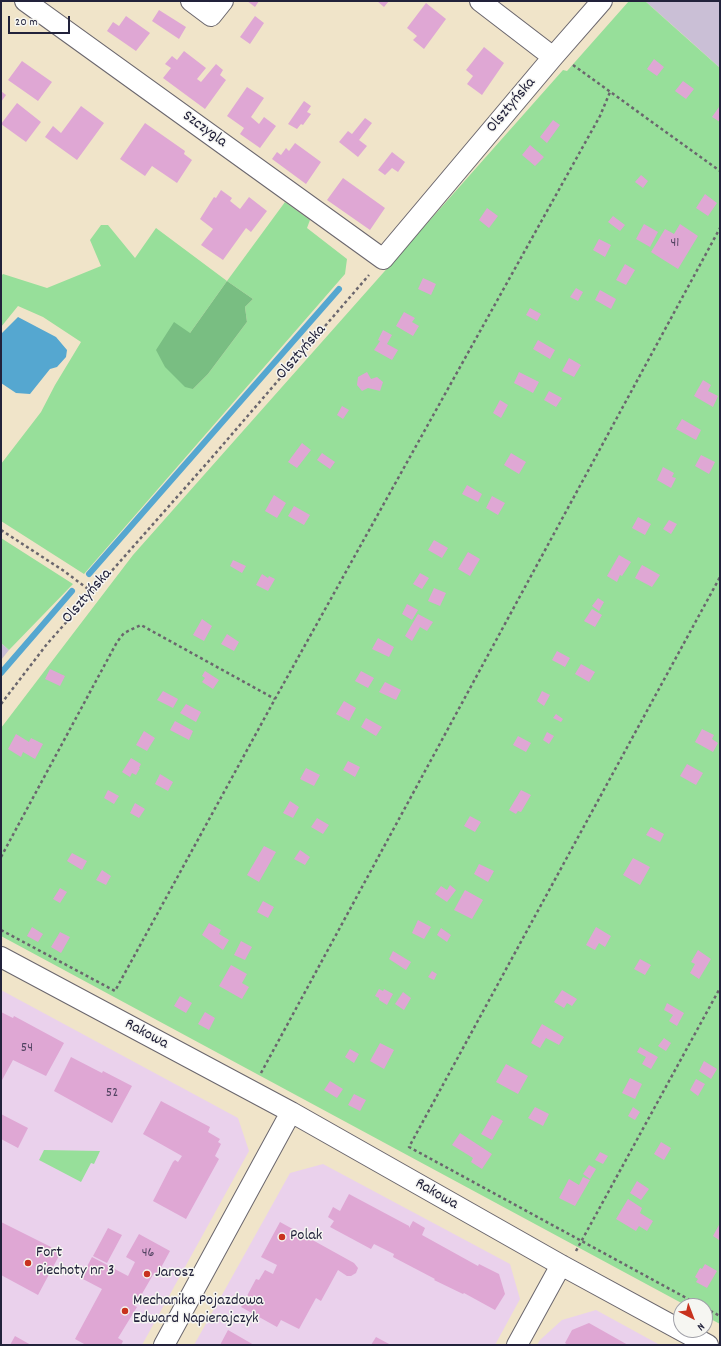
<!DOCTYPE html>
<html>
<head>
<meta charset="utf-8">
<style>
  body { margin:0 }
  #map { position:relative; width:721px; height:1346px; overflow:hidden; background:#f0e4c9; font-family:Dekko,sans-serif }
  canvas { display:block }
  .frame { position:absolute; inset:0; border:2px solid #22223b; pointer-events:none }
  .north { position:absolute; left:673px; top:1298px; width:40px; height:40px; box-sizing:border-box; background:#f6f6f2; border:1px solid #a1a1a9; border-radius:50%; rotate:138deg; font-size:11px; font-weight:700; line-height:16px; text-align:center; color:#22223b }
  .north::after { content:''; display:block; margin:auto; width:14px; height:18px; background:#c8321e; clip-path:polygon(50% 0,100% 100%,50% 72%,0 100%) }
  .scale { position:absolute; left:8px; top:16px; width:62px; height:18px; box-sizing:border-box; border:2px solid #22223b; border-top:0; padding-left:5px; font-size:12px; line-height:14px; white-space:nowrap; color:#22223b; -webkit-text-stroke:3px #f6f6f2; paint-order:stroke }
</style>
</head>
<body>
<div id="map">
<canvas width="721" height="1346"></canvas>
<div class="frame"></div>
<div class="north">N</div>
<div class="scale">20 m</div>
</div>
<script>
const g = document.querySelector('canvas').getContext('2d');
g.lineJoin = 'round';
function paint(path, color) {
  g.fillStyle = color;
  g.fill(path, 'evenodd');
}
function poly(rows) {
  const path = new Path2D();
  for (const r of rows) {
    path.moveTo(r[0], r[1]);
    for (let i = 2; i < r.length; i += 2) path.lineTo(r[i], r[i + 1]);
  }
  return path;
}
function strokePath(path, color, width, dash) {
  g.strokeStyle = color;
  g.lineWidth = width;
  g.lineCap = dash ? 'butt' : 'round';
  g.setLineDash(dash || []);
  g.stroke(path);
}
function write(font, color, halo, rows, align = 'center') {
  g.font = font + ' Dekko,sans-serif';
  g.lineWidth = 3;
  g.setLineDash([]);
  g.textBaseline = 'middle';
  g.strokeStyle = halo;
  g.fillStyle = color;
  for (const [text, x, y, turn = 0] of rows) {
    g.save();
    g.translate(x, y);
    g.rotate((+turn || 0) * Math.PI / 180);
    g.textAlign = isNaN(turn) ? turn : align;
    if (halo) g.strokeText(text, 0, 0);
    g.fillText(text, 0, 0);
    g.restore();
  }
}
const built = poly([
  [1,990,238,1118,249,1151,142,1345,1,1345],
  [323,1164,510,1264,520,1299,495,1345,194,1345,290,1173],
  [596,1310,660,1345,537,1345,540,1340,562,1320]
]);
const industrial = poly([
  [645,1,720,1,720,68,689,40],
  [1,643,9,650,1,660]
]);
const green = poly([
  [629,1,645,1,720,68,720,1324,705,1316,705,1306,687,1306,1,936,1,728,133,555,563,70,567,71],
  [285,202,310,220,307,228,347,259,345,274,84,574,1,521,1,464,41,412,55,385,81,342,43,317,18,306,1,327,1,276,3,274,47,288,101,266,90,240,101,225,108,225,135,258,156,228,227,281],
  [227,281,253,299,245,307,247,322,208,374,193,389,190,333],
  [1,538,73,584,9,650,1,643],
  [44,1150,100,1151,94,1164,91,1163,81,1182,39,1160]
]);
const forest = poly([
  [227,281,253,299,245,307,247,322,208,374,193,389,185,387,165,367,156,350,174,322,190,333]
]);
const water = poly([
  [18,317,56,337,67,350,66,357,57,367,50,369,30,394,16,393,1,383,1,334]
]);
const stream = poly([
  [89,574,339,289],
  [1,673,72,591]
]);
const building = poly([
  [247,1,259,1,255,7],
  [377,1,389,1,384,7],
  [426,3,446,19,424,49,413,40,417,36,407,28],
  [159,10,186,27,179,39,152,21],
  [126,16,150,33,136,51,107,31,113,22,119,26],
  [255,16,264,23,250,44,240,37],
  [484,47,504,63,482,95,467,84,473,76,466,70],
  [184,51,206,68,197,79,201,82,216,64,223,70,220,75,226,80,205,109,163,78,171,68,165,64,172,56,177,60],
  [654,59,664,67,657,76,647,69],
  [22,61,52,82,38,101,8,80],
  [683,81,694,89,686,99,675,91],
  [247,87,264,98,251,117,259,124,264,117,276,126,260,148,240,134,244,128,227,116],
  [1,91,6,95,1,102],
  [304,101,311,106,307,112,311,114,303,125,301,124,297,129,288,124],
  [17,103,41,122,26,142,1,124],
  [81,106,104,123,77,160,45,137,53,126,61,133],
  [719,107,720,108,720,122,712,117],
  [365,118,372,123,359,140,367,146,358,157,339,142,348,131,352,134],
  [553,120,560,125,547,143,540,137],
  [145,123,185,151,184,154,192,160,177,183,152,166,145,176,120,159],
  [295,143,321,162,306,184,272,159,277,152,281,155,286,148,289,151],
  [530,145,544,157,535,166,522,155],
  [392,152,405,162,398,172,392,168,385,175,378,170],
  [641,175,648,181,643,188,635,182],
  [343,178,385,208,370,230,327,200],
  [221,190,232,198,230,201,240,209,249,197,267,211,251,232,246,228,223,260,201,245,213,229,200,219,214,197,216,198],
  [705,194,717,203,708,216,696,208],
  [487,208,498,216,489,228,479,220],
  [613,216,625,225,620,231,608,222],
  [644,224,658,232,650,247,636,239],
  [680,224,698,236,678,269,651,252,665,229,674,234],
  [599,239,611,245,605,257,593,250],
  [625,264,635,270,626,285,616,280],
  [423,278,436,284,431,295,418,289],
  [576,288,583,292,578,301,570,297],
  [600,290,616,299,611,309,595,300],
  [530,308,541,314,537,321,526,315],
  [404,312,415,318,412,322,419,326,413,336,396,326],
  [383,330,392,335,387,344,398,350,392,360,374,350,380,341,378,340],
  [538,340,555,350,550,359,533,349],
  [569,358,581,365,574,377,562,371],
  [367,372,371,379,377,377,383,382,380,391,368,388,362,391,357,385,358,377],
  [519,372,539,382,533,393,514,383],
  [703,380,711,385,708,391,718,396,713,407,694,396],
  [549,391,562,398,556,407,544,400],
  [500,400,508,405,501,418,493,413],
  [342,406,349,410,343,419,337,415],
  [682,419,701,430,696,440,676,429],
  [302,443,311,450,297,468,288,462],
  [322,453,335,462,330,469,317,460],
  [511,453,526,462,519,474,504,465],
  [701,455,715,462,709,474,695,466],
  [663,467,674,473,672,477,676,478,671,488,657,480],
  [467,485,482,494,478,502,462,494],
  [274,495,286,503,277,518,265,511],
  [492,496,505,503,498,515,486,508],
  [294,506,310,515,304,525,288,516],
  [638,517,651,524,645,535,632,528],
  [669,520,677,524,671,534,663,529],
  [434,540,448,548,442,558,428,550],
  [468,552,480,559,470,576,458,569],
  [619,555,631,562,622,576,620,575,617,582,607,576],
  [233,560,246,566,242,573,230,566],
  [642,565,660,575,652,587,635,578],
  [420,573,429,578,422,589,413,584],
  [262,574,268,578,269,576,275,579,268,591,256,585],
  [434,588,446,593,440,606,428,601],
  [598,598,604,602,599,611,592,606],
  [407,604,418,610,412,620,402,614],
  [592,609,602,615,595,627,584,621],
  [418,614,433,622,427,631,420,627,412,641,405,636],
  [202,619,212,626,204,641,193,635],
  [227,634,239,642,234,651,221,644],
  [378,638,394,647,389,657,372,649],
  [557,651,570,658,565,667,552,660],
  [581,664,595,672,589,682,575,674],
  [50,669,65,676,60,686,45,679],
  [205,671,219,680,213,689,202,682,205,678,202,676],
  [361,671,374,678,368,688,355,681],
  [385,682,401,690,396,700,379,692],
  [163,691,178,699,173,708,157,700],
  [542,691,550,695,544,706,537,701],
  [344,701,356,708,349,721,336,714],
  [186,704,201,712,196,722,180,713],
  [556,714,563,719,561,722,553,718],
  [366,718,382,727,376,736,361,727],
  [175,721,193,731,189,740,170,730],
  [702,729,714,735,712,739,718,743,713,752,695,742],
  [144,731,155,738,147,751,136,745],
  [547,732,554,736,549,744,543,740],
  [16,734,29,742,31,738,43,744,35,759,23,752,21,757,8,749],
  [518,736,531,743,526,752,513,745],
  [131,758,141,764,139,768,140,768,136,775,132,773,130,777,122,772],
  [348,761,360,767,355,777,343,770],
  [687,764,703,773,696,785,680,776],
  [306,768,320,775,314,786,300,779],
  [160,774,173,782,168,791,155,784],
  [108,790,119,796,114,804,104,798],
  [521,790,531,795,521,812,518,811,516,814,509,810],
  [290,801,299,807,293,818,283,813],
  [135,803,145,809,139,818,130,813],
  [470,816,481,822,475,832,464,826],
  [317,818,329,825,323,834,311,827],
  [651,827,664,834,660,842,646,835],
  [264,846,276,852,259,882,247,875],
  [300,850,310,857,305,865,294,859],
  [72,853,87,861,82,870,67,861],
  [633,858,650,867,640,885,623,875],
  [479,864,494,871,488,882,474,874],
  [102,870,111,876,106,885,96,880],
  [450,885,456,890,447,902,435,894,441,886,447,890],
  [60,888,67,892,60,903,53,899],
  [465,890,483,900,472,919,454,910],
  [263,901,274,907,268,918,257,912],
  [418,920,431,927,424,939,412,933],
  [209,923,221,930,219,934,229,940,223,950,202,935],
  [32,927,43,934,38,942,27,936],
  [596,927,611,936,605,947,599,943,595,950,586,945],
  [441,928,451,935,447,942,437,935],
  [60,932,70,937,61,953,51,947],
  [241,941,252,947,245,960,234,955],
  [698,950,711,959,699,979,690,973,695,964,691,962],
  [393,951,411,962,406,970,389,959],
  [640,959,651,965,645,975,634,969],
  [231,965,247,974,242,983,249,987,242,999,219,986],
  [432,971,437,974,434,980,428,977],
  [379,989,383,991,384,989,393,994,387,1005,379,1000,379,998,375,996],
  [562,990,577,999,572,1006,567,1003,564,1008,554,1002],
  [403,992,411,998,404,1010,395,1004],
  [180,996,192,1003,186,1013,174,1006],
  [667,1003,684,1013,677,1026,669,1021,673,1015,664,1010],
  [1,1012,13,1018,14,1016,64,1043,46,1076,13,1060,1,1082],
  [205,1012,215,1018,209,1030,198,1024],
  [542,1024,564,1037,559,1045,546,1038,540,1048,531,1043],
  [664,1038,671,1043,666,1051,658,1046],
  [380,1043,394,1050,384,1069,370,1061],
  [640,1047,658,1057,651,1069,642,1064,646,1057,637,1052],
  [350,1049,359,1054,354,1063,345,1057],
  [71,1057,102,1073,103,1071,132,1086,112,1123,54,1091],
  [704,1061,717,1069,711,1079,699,1071],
  [506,1064,528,1076,518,1094,496,1082],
  [630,1078,642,1084,635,1099,622,1093],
  [696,1079,705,1084,698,1096,690,1090],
  [330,1081,343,1089,337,1098,324,1090],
  [354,1094,366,1100,360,1111,348,1105],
  [161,1101,210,1127,208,1132,220,1139,218,1142,221,1144,215,1156,219,1159,186,1219,153,1201,173,1162,175,1160,178,1162,182,1156,143,1134],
  [535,1107,549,1114,543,1126,528,1118],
  [633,1107,640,1112,635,1120,628,1116],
  [1,1114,28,1128,18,1148,1,1139],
  [492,1115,503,1121,492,1140,481,1134],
  [460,1133,492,1154,482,1169,471,1162,473,1158,452,1145],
  [661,1142,671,1148,664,1160,654,1154],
  [600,1152,608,1156,603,1164,595,1160],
  [589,1165,596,1169,590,1179,583,1174],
  [583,1177,590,1180,575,1206,559,1198,569,1179,579,1185],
  [637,1181,649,1189,641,1200,630,1193],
  [349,1194,409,1226,409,1228,413,1221,425,1228,422,1235,478,1266,479,1264,499,1274,505,1294,495,1310,464,1293,463,1294,434,1280,435,1279,393,1257,394,1254,374,1244,371,1249,330,1227,334,1221,328,1217,333,1207,340,1211],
  [628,1199,642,1208,640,1213,653,1221,647,1231,639,1226,636,1231,616,1219],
  [1,1222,61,1252,38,1295,1,1275],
  [280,1222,354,1263,358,1268,356,1273,351,1276,347,1276,338,1270,321,1301,316,1298,299,1329,281,1320,277,1327,241,1307,256,1279,259,1280,265,1270,273,1274,277,1265,261,1257],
  [720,1223,720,1239,719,1240,713,1236],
  [108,1228,122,1235,107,1263,93,1256],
  [139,1234,170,1251,157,1275,154,1273,135,1306,137,1307,118,1338,123,1341,121,1345,86,1345,75,1339,102,1289,81,1278,92,1257,128,1276,135,1262,126,1257],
  [705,1264,717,1271,707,1288,696,1282,698,1279,695,1277,700,1268,702,1269],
  [589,1323,628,1345,568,1345,565,1343,572,1330],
  [228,1330,254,1345,220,1345],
  [15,1336,31,1345,10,1345],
  [376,1337,391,1345,371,1345]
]);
const path = poly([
  [573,65,720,171],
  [1,530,64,571,92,592],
  [1,704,47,644,208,462,369,275],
  [1,857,117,642,124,633,141,625,275,699],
  [1,930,115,991,275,699,600,116,610,92],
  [261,1073,720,228],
  [576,1251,720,988],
  [701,1306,409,1147,720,577],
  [705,1308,720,1316]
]);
const minor = poly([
  [25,1,383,259,553,57,602,1],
  [191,1,211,16,223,1],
  [480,1,553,57],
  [1,957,291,1112,561,1265,708,1345],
  [164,1345,291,1112],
  [517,1345,561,1265]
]);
const markers = [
  [282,1237,4,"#c8321e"],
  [28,1263,4,"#c8321e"],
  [147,1274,4,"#c8321e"],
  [125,1311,4,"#c8321e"]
];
const numberNames = [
  ["41",675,244],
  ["54",27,1049],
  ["52",112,1094],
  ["46",148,1254]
];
const streetNames = [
  ["Olsztyńska",512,106,-50],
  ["Szczygla",204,130,36],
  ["Olsztyńska",302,353,-49],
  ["Olsztyńska",88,597,-49],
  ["Rakowa",146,1035,28],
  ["Rakowa",436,1195,30]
];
const poiNames = [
  ["Polak",290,1237],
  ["Fort",36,1254],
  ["Piechoty nr 3",36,1272],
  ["Jarosz",155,1274],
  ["Mechanika Pojazdowa",133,1302],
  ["Edward Napierajczyk",133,1320]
];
paint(built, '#ead1ec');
paint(industrial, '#cabfd6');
paint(green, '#97df9a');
paint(forest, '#79be82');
paint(water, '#55a7d0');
strokePath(stream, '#55a7d0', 6);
paint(building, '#dfa7d4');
strokePath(minor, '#6a666d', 22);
strokePath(path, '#6a666d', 2.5, [3, 3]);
strokePath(minor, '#fff', 20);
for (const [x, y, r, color] of markers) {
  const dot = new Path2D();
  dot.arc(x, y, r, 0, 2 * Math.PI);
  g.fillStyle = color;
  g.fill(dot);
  strokePath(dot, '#f6f6f2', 1.5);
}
write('14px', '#514361', null, numberNames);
write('16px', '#22223b', '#f6f6f2', streetNames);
write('16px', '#22223b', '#f6f6f2', poiNames, 'left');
</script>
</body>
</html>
